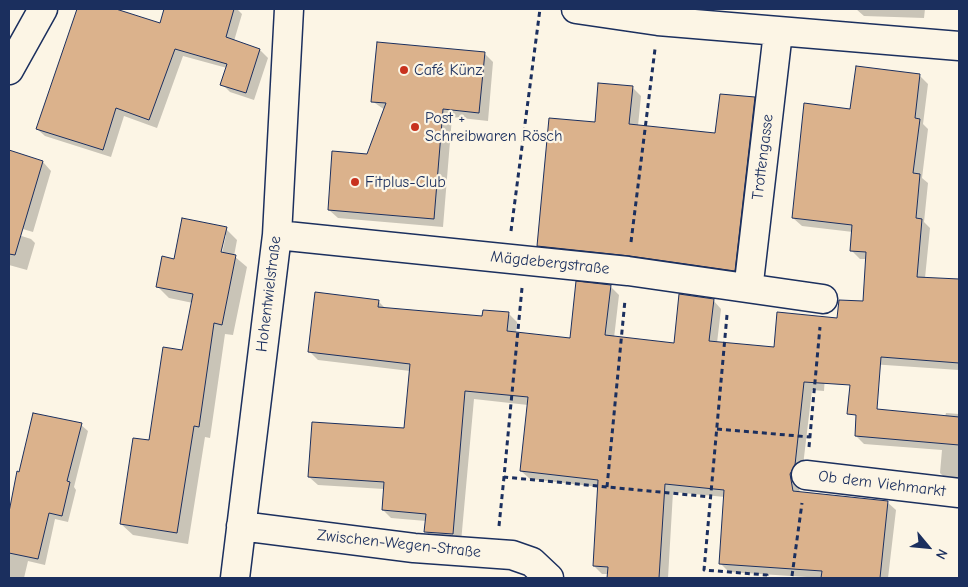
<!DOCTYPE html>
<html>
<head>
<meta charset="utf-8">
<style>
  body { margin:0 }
  #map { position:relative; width:968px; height:587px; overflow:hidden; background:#fcf5e5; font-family:"Comic Neue",sans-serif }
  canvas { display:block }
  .frame { position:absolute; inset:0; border:10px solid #1b2f5e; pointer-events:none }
  .north { position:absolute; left:903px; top:522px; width:50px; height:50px; -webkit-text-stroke:4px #fcf5e5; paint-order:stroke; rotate:118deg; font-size:14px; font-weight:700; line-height:20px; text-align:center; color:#1b2f5e }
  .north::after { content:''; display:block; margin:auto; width:18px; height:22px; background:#1b2f5e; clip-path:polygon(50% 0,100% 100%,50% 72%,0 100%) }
</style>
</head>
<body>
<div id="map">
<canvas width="968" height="587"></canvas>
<div class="frame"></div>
<div class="north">N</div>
</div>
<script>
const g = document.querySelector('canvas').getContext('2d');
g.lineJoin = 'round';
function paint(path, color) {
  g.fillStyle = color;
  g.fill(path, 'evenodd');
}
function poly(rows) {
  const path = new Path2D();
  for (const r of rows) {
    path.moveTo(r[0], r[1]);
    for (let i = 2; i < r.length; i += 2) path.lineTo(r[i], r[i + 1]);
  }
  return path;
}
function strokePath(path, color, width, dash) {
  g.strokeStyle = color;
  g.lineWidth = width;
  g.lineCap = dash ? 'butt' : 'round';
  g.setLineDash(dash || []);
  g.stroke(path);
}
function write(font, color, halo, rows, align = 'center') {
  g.font = font + ' "Comic Neue",sans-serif';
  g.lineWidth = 4.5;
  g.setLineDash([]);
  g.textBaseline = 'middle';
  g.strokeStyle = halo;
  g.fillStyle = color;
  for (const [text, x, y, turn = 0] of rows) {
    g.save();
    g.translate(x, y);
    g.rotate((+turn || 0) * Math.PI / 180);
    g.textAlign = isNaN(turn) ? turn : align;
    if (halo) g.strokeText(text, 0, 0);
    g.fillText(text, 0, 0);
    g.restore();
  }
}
const shadow = poly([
  [78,9,112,9,161,24,165,9,237,9,242,14,234,41,260,50,268,58,254,100,230,92,222,84,227,68,183,56,157,128,124,116,111,157,45,136,37,129],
  [856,9,925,9,924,18,864,16],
  [485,54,493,62,488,121,452,117,443,227,338,218,329,210,368,155,385,110,372,101],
  [919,75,928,84,923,124,928,129,922,178,928,183,924,222,930,228,925,278,959,281,959,370,826,361,824,391,812,390,802,474,798,483,800,493,887,502,896,510,888,578,822,578,729,572,720,563,725,497,673,492,668,578,608,578,609,574,602,574,594,566,599,487,530,479,521,471,528,405,474,399,461,542,434,540,425,531,426,521,391,518,383,510,384,489,318,485,309,477,405,430,410,371,318,360,309,351,378,301,386,309,484,317,508,313,517,322,516,333,571,339,610,286,619,295,614,338,675,345,713,300,721,309,717,343,775,349,839,320,864,303,867,259,860,259,851,250,853,232,802,226,793,218,851,110],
  [632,87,641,96,638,126,717,134,754,99,763,107,743,279,547,254,539,246,596,124],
  [9,152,43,162,51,171,33,232,9,225],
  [226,229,237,240,234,256,247,267,233,335,225,334,210,438,205,437,188,544,133,535,121,524,183,351,193,303,169,298,157,286,175,260],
  [224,235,226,235,221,258,219,258],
  [9,232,31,239,35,243,27,270,9,265],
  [946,413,959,414,959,482,948,481,940,473,942,450,864,444,856,436,945,417],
  [81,425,88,431,74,487,76,490,68,522,55,519,45,565,28,561,24,578,9,578,9,515,18,473,20,473]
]);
const building = poly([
  [77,9,116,9,160,23,164,9,234,9,226,37,260,49,246,93,220,85,227,64,175,49,149,120,116,108,103,150,36,129,77,9],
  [377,42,485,52,479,113,443,109,434,219,328,210,332,151,367,154,386,103,371,102,377,42],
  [856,66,920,74,915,118,920,119,913,173,920,174,916,218,922,219,917,277,959,279,959,363,881,357,877,409,959,417,959,445,855,436,856,415,847,414,850,385,804,382,795,465,790,474,793,491,888,501,880,578,821,578,822,571,719,564,724,490,665,484,659,578,607,578,608,567,593,566,598,480,520,471,528,397,465,391,453,534,424,532,426,514,382,510,384,482,308,477,312,422,404,428,410,364,308,352,315,292,379,300,378,307,482,316,483,310,509,312,507,331,570,338,576,281,611,285,605,335,674,343,679,294,714,299,709,341,774,347,777,312,837,318,839,300,863,301,866,252,850,251,852,225,792,218,804,103,850,109,856,66],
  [598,83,633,86,629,124,715,133,720,94,755,97,735,271,630,256,537,246,549,118,595,122,598,83],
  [9,150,43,161,15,255,9,254,9,150],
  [182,218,227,227,221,252,236,255,222,325,214,323,199,427,194,426,177,533,120,524,133,438,149,440,163,347,182,350,193,294,156,287,162,256,174,259,182,218],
  [33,413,82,423,67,481,70,482,62,516,49,513,38,559,9,553,9,512,17,471,19,472,33,413]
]);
const path = poly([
  [511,231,540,9],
  [631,242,655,49],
  [522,288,504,477,711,497],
  [727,315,704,570,767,575,767,578],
  [717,429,810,437],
  [809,447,820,327],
  [607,487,625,300],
  [499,526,504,477],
  [792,576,802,503]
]);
const minor = poly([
  [576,9,658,21,959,46],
  [9,70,43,9],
  [277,235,628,271,823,299],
  [749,282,778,32],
  [806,475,959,493],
  [241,526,414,548,512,555,532,562,549,578],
  [235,578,277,235,289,9]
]);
const markers = [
  [404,70,5,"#c8321e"],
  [415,127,5,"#c8321e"],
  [355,182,5,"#c8321e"]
];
const poiNames = [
  ["Café Künz",414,70],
  ["Post +",425,118],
  ["Schreibwaren Rösch",425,136],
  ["Fitplus-Club",365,182]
];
const streetNames = [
  ["Trottengasse",763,157,-83],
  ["Mägdebergstraße",550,263,6],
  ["Hohentwielstraße",269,294,-83],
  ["Ob dem Viehmarkt",882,484,7],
  ["Zwischen-Wegen-Straße",399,544,6]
];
paint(shadow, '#0003');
paint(building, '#dbb28c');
strokePath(building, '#1b2f5e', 1);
strokePath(minor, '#1b2f5e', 31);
strokePath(path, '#1b2f5e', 3, [5, 4]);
strokePath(minor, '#fcf5e5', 28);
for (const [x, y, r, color] of markers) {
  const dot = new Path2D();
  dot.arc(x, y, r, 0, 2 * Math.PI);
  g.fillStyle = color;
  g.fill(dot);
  strokePath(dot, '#fcf5e5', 2);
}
write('16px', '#1b2f5e', '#fcf5e5', poiNames, 'left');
write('16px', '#1b2f5e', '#fcf5e5', streetNames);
</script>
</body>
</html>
